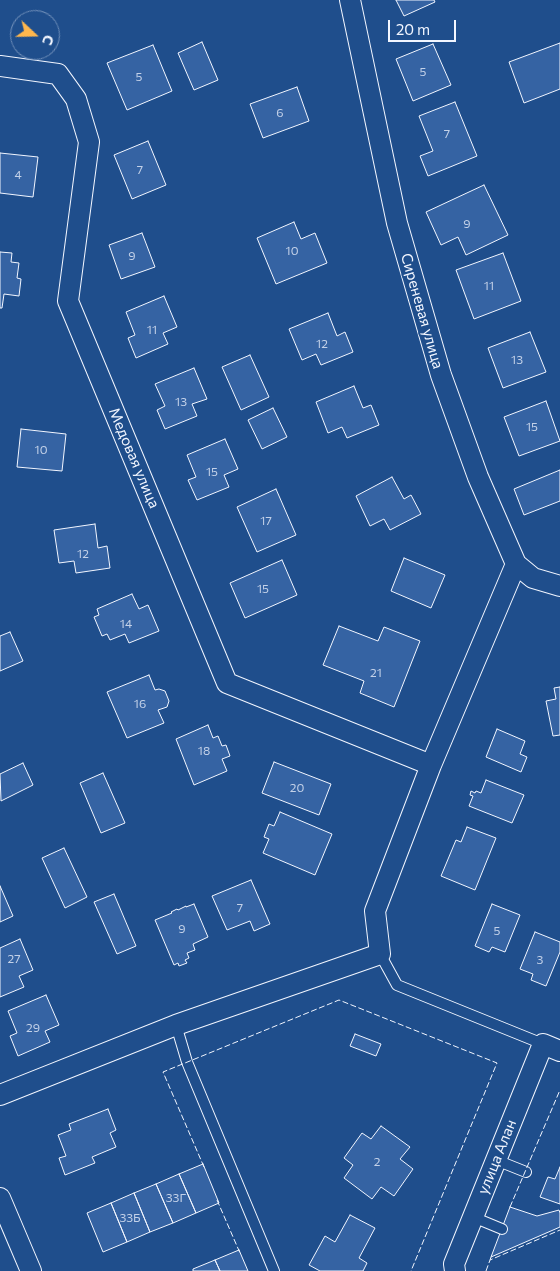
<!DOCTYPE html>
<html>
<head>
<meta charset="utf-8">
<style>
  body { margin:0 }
  #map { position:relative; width:560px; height:1271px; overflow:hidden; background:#1f4e8c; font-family:Commissioner,sans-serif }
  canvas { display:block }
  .north { position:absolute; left:10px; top:10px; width:50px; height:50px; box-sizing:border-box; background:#1f4e8c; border:1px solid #7391ba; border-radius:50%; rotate:111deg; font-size:14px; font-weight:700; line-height:20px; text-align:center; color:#f2f6ff }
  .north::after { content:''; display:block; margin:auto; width:18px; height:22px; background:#ffb74d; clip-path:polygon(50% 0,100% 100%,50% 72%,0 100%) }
  .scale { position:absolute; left:388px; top:20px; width:68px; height:22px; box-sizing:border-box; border:2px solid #f2f6ff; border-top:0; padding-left:6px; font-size:15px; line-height:18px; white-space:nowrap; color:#f2f6ff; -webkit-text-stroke:4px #1f4e8c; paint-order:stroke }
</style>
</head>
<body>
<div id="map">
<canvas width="560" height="1271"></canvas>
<div class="north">С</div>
<div class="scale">20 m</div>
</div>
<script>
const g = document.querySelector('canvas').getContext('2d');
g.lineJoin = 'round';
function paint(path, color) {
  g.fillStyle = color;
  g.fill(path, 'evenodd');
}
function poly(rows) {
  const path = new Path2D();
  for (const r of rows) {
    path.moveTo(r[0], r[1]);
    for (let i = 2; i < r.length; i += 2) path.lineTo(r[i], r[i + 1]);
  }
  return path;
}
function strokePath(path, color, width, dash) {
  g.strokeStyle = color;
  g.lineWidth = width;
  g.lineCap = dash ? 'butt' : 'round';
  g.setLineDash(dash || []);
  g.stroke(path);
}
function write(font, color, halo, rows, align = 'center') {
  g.font = font + ' Commissioner,sans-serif';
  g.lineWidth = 4;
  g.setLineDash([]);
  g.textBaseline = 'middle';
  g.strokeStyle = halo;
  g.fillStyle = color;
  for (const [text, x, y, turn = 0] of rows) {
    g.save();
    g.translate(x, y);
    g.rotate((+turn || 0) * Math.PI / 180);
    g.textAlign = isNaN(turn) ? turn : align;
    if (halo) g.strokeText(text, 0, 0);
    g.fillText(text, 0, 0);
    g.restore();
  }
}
const building = poly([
  [396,0,434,0,435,2,404,16,396,0],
  [202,42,218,80,194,90,178,53,202,42],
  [560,43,560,89,524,103,509,62,560,43],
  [433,44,451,85,413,101,396,59,433,44],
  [153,45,172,91,127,110,107,63,153,45],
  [297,87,309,121,263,138,250,104,297,87],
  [455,102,477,156,428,176,420,156,433,151,419,116,455,102],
  [148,141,166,185,132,199,114,155,148,141],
  [0,153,38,157,33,197,0,193,0,153],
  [484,185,508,235,466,255,458,237,441,245,426,212,484,185],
  [294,222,301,239,315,233,327,263,276,284,257,238,294,222],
  [142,233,155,267,121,279,109,245,142,233],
  [0,252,12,253,11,262,19,263,17,278,21,279,19,296,4,294,2,308,0,308,0,252],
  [503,253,521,301,474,319,456,270,503,253],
  [164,296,177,327,163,333,168,344,136,358,128,338,135,335,126,312,164,296],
  [328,313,337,336,345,332,353,352,321,365,316,354,302,360,289,329,328,313],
  [530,332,546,372,503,388,488,348,530,332],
  [250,355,269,397,241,410,222,367,250,355],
  [194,368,207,399,192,404,197,416,165,429,157,410,165,406,155,384,194,368],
  [354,386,363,408,371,405,379,425,347,438,342,427,328,433,316,402,354,386],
  [546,401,560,441,519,456,504,417,546,401],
  [273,408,287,437,262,449,248,420,273,408],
  [21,429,66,434,62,471,17,467,21,429],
  [225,439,238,469,224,475,229,487,197,500,188,480,196,477,187,455,225,439],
  [560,470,560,501,524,515,514,489,560,470],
  [392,477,404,499,411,495,421,514,390,530,384,519,370,526,356,496,392,477],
  [276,489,296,535,257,552,237,507,276,489],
  [95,524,98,548,107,546,110,568,76,573,74,561,59,563,54,530,95,524],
  [404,558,445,575,431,608,391,591,404,558],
  [282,560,297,595,245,618,230,583,282,560],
  [132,594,139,609,148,605,159,631,129,643,125,634,110,640,107,634,102,636,94,617,99,615,97,609,132,594],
  [339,626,378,641,384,627,420,641,394,707,360,693,364,681,323,665,339,626],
  [10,632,23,661,0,671,0,636,10,632],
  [149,675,155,690,159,689,165,691,169,701,167,707,158,710,164,723,127,738,107,692,149,675],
  [560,687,560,735,553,736,546,701,556,699,554,688,560,687],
  [208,725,213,738,218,736,222,746,226,745,230,756,222,759,227,771,194,785,176,739,208,725],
  [497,729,525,741,520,754,527,757,521,772,486,757,497,729],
  [274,762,331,784,319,815,262,793,274,762],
  [23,763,33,785,1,801,0,774,23,763],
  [103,773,125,823,101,833,80,783,103,773],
  [486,780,524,795,512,823,469,806,473,796,470,795,471,791,475,793,476,791,481,793,486,780],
  [280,812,332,834,315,875,263,853,269,839,264,837,269,824,274,826,280,812],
  [467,827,496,838,475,890,441,876,456,840,461,842,467,827],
  [64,848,87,897,65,908,42,858,64,848],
  [251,880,270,924,254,931,250,921,227,930,212,896,251,880],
  [0,886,13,916,0,922,0,886],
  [114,894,136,946,117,954,94,902,114,894],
  [194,904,208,937,193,944,195,950,187,953,189,958,185,960,187,963,179,966,178,963,174,965,155,920,172,913,171,912,177,909,178,910,186,906,186,907,194,904],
  [492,904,520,915,505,952,492,947,489,952,475,946,492,904],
  [535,932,560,942,560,952,546,986,531,980,533,974,520,969,535,932],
  [20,939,33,970,19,976,24,987,0,997,0,948,20,939],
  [46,995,59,1025,45,1031,50,1042,18,1056,10,1036,17,1033,8,1011,46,995],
  [355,1034,381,1044,376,1056,350,1046,355,1034],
  [108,1109,116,1130,110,1133,116,1147,92,1157,95,1163,65,1175,59,1158,66,1156,58,1135,71,1130,69,1124,108,1109],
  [381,1126,410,1147,400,1159,413,1169,394,1196,381,1187,372,1199,344,1178,353,1165,344,1158,362,1133,371,1139,381,1126],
  [203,1164,219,1203,196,1213,179,1174,203,1164],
  [560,1167,560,1204,540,1197,548,1177,555,1179,560,1167],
  [179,1174,196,1213,173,1223,156,1184,179,1174],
  [156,1184,173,1223,150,1232,134,1193,156,1184],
  [134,1193,150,1232,127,1242,111,1203,134,1193],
  [111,1203,127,1242,103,1252,87,1213,111,1203],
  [510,1207,537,1216,559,1210,560,1213,560,1227,491,1257,510,1207],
  [350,1215,375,1228,359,1258,367,1263,363,1271,320,1271,309,1265,325,1236,335,1242,350,1215],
  [239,1250,248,1271,220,1271,215,1260,239,1250],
  [215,1260,220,1271,193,1271,193,1269,215,1260]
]);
const lane = poly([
  [380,954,397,985,543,1044],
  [176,1025,187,1062,274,1271],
  [496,1160,526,1172],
  [473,1217,502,1229]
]);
const street = poly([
  [350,0,397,223,441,375,478,477,516,564,533,578,560,586],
  [0,66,58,74,76,99,89,142,68,301,227,683,431,765],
  [0,1095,176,1025,380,954,375,911,431,765,516,564],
  [0,1198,31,1271],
  [455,1271,454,1264,543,1044,560,1051]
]);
const fence = poly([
  [204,1167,163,1072,339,1000,497,1063,411,1271],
  [217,1200,240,1253],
  [510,1207,560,1090],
  [491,1257,490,1260,560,1230],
  [486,1271,490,1260]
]);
const numberNames = [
  ["5",423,72],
  ["5",139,77],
  ["6",280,113],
  ["7",447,134],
  ["7",140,170],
  ["4",18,175],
  ["9",467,224],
  ["10",292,251],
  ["9",132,256],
  ["11",489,286],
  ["11",152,330],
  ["12",322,344],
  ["13",517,360],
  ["13",181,402],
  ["15",532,427],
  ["10",41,450],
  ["15",212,472],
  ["17",266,521],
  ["12",83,554],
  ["15",263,589],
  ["14",126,624],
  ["21",376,673],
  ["16",140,704],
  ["18",204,751],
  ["20",297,788],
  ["7",240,908],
  ["9",182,929],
  ["5",497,931],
  ["27",14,959],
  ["3",540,960],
  ["29",33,1028],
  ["2",377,1162],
  ["33Г",176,1198],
  ["33Б",130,1218]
];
const streetNames = [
  ["Сиреневая улица",422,311,74],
  ["Медовая улица",134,458,67],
  ["улица Алан",497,1157,-68]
];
paint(building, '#3563a3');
strokePath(building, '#f2f6ff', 1);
strokePath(lane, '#f2f6ff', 12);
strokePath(street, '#f2f6ff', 22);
strokePath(lane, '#1f4e8c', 10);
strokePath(street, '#1f4e8c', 20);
strokePath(fence, '#f2f6ff', 1, [6, 2.5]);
write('12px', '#c3d1e8', null, numberNames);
write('15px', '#f2f6ff', '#1f4e8c', streetNames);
</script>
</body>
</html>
